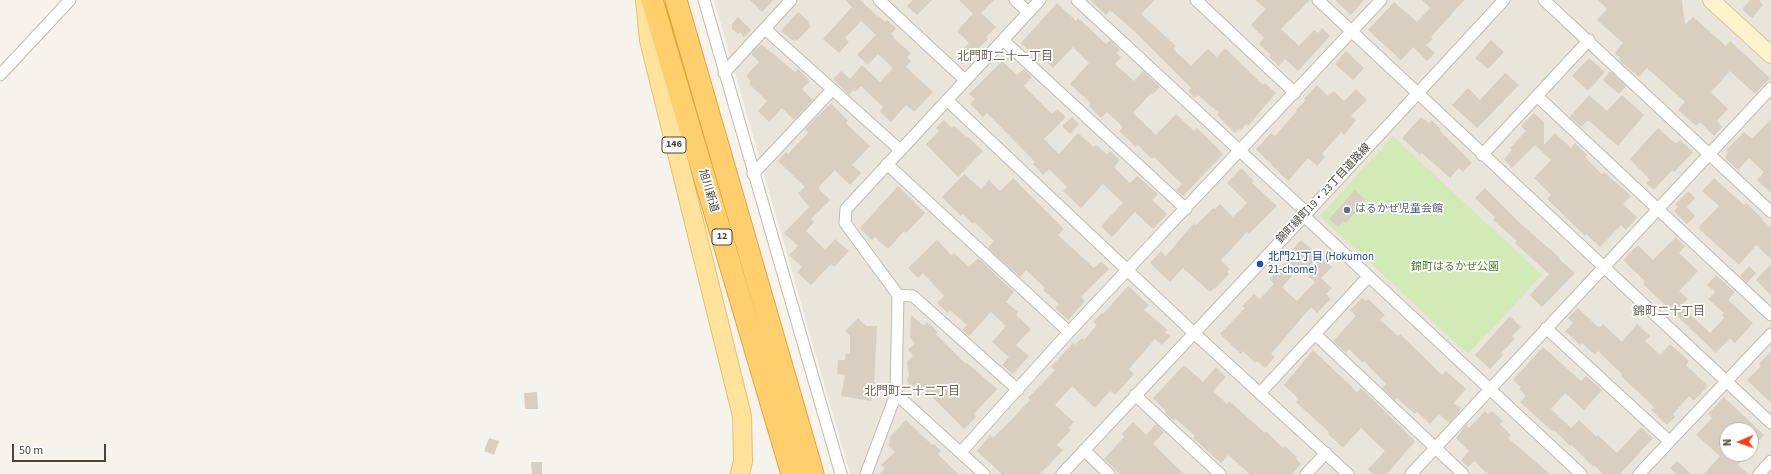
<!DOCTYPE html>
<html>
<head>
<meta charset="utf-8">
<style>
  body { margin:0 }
  #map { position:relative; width:1771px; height:474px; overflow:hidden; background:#f6f3ec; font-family:"Source Sans 3",sans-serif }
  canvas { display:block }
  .north { position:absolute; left:1719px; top:422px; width:40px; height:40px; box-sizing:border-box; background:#fff; border:1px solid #b7b4b0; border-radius:50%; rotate:268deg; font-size:11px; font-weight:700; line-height:16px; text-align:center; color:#4b4439 }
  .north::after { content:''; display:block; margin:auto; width:14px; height:18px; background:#fc3f1d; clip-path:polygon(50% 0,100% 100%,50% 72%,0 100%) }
  .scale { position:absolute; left:12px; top:444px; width:94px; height:18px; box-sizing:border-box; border:2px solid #4b4439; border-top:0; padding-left:5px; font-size:12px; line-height:14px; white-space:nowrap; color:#4b4439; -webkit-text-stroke:3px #fff; paint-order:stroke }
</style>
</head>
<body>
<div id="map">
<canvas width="1771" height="474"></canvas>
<div class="north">N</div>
<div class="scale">50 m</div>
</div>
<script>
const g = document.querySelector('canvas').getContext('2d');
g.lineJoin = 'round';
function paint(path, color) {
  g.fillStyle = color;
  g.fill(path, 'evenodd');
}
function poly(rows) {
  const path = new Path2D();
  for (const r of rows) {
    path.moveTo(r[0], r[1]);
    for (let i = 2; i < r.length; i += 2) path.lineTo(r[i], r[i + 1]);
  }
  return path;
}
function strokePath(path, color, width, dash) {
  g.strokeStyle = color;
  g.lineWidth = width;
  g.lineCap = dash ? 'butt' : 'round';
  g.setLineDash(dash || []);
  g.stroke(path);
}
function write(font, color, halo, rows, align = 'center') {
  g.font = font + ' "Source Sans 3","Noto Sans JP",sans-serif';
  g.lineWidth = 3.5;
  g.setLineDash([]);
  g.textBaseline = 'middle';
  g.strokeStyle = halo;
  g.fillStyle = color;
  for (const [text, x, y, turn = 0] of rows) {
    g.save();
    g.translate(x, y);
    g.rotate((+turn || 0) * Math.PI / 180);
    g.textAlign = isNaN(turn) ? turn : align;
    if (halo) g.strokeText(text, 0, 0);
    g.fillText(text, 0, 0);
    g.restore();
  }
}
const residential = poly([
  [714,0,1771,0,1771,474,850,474],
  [1727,430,1751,430,1751,454,1727,454]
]);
const green = poly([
  [1393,136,1542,275,1468,354,1320,216]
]);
const building = poly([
  [750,0,773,0,762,12],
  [845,0,860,0,878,17,879,16,885,22,887,20,896,28,891,34,894,36,893,38,911,53,907,57,911,61,906,67,933,92,914,112,906,105,891,122,880,112,883,107,861,86,855,92,853,90,849,95,833,79,841,71,850,79,862,65,880,82,893,68,878,54,868,65,857,55,876,35,861,21,845,38,849,42,839,53,823,39,852,7],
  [913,0,932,0,917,15,907,6],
  [959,0,994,0,981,13,996,27,986,37,988,39,970,56,963,49,969,43,957,31,973,14],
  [1090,0,1155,0,1141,14,1176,46,1173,49,1191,66,1208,49,1217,57,1225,48,1263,85,1265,83,1276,93,1248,126,1246,124,1241,130,1239,129,1235,133,1217,115,1219,113,1198,95,1195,98,1188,91,1191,88,1132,29,1110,10,1106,15],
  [1255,0,1310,0,1281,29,1299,46,1314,30,1318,33,1322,28,1330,36,1298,71,1285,59,1279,66,1269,57,1271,55,1259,44,1264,38,1251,25,1266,9],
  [1335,0,1364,0,1351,15],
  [1422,0,1464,0,1431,37,1433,39,1426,45,1435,53,1427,61,1413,47,1401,60,1368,30,1394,2,1417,22,1430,8],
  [1598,0,1682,0,1685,25,1693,17,1726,46,1730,41,1770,78,1755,94,1730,71,1711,92,1728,109,1717,121,1722,127,1714,136,1700,122,1696,126,1678,110,1685,102,1647,68,1639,77,1619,60,1621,59,1615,53,1623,43,1597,20,1607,9],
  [1750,0,1759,0,1763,5,1752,18,1742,9],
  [1057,3,1076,21,1078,18,1106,44,1110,40,1120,50,1116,53,1121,57,1115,64,1134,81,1143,71,1160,87,1153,94,1151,93,1133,113,1156,135,1176,114,1194,131,1197,128,1223,154,1183,196,1176,190,1182,184,1154,157,1152,159,1138,145,1136,147,1119,131,1123,127,1107,112,1101,118,1089,106,1091,103,1070,84,1089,63,1073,47,1053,68,1037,53,1035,56,1021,43],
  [798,12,809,22,808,23,811,26,797,41,795,39,793,41,781,31],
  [738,17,751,30,744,37,740,32,738,34,732,29,732,24],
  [1491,40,1504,52,1488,69,1475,58],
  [761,44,795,72,798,69,810,81,802,89,813,100,794,120,782,108,769,122,758,111,767,101,749,84,751,81,746,76,759,62,751,54],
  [1346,51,1364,68,1353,80,1335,64],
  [1589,58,1605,72,1588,91,1572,76],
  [1002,61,1017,75,1024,69,1032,77,1024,86,1052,114,1057,109,1066,117,1044,139,1059,154,1078,133,1094,147,1096,145,1107,154,1110,151,1120,160,1114,167,1130,183,1137,176,1158,194,1152,200,1167,214,1153,229,1135,212,1112,237,1101,226,1123,203,1103,184,1081,208,1063,191,1067,187,1049,169,1043,175,1033,164,1035,162,987,113,983,117,970,104,975,99,969,94],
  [1610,71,1626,86,1619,94,1603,80],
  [1505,73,1519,85,1477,128,1452,105,1468,88,1480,100],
  [1317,85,1328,96,1334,91,1344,101,1356,89,1367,100,1351,116,1356,120,1344,135,1341,132,1322,154,1325,157,1317,166,1308,158,1288,181,1256,149,1271,133,1275,136,1297,111,1296,110,1306,100,1304,99],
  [1589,95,1607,111,1622,95,1644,115,1618,146,1588,120,1581,127,1570,117],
  [831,103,848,121,846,123,870,146,852,165,861,173,850,185,835,170,818,188,830,200,811,219,814,222,806,231,825,250,835,239,849,251,834,267,831,264,811,285,797,272,802,267,789,255,798,246,784,233,809,207,798,193,805,187,778,161,786,152,788,154,808,133,805,129],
  [1534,113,1544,122,1544,145,1555,133,1571,148,1575,143,1587,155,1585,157,1602,174,1604,172,1631,196,1623,204,1637,217,1626,230,1621,225,1600,247,1586,234,1585,236,1547,199,1551,195,1534,178,1551,160,1535,145,1512,168,1504,159,1512,150,1510,148,1526,131,1521,126],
  [1072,117,1079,124,1070,134,1062,126],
  [1421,117,1429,123,1431,120,1441,129,1440,131,1472,163,1463,172,1459,168,1450,178,1422,153,1420,155,1402,138],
  [1771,119,1771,193,1757,180,1764,172,1749,158,1738,170,1726,159,1726,155,1728,152,1726,150,1744,132,1752,139],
  [944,120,952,128,954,126,966,137,967,136,983,151,958,177,926,144,939,131,936,128],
  [1658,128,1676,144,1680,140,1693,152,1674,172,1672,170,1654,190,1646,183,1650,180,1630,159],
  [1241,168,1254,181,1252,183,1277,206,1249,234,1247,232,1221,260,1230,269,1227,272,1229,274,1215,289,1214,288,1210,292,1183,268,1170,282,1150,263,1161,251,1166,256,1194,223,1196,225,1213,208,1215,209,1220,204,1233,217,1247,203,1227,183],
  [964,174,981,189,989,180,1000,191,1013,178,1064,229,1058,235,1094,268,1101,261,1109,269,1081,297,1085,301,1068,320,1055,308,1059,304,1043,290,1045,288,1026,270,1020,277,988,248,994,241,974,222,973,224,963,214,961,216,942,197],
  [1714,178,1744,205,1746,203,1763,219,1762,220,1771,228,1771,259,1756,245,1739,265,1698,228,1719,206,1702,191],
  [898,186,925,213,906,233,904,231,888,249,875,237,872,240,860,228],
  [1485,188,1523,226,1560,258,1559,259,1575,273,1542,307,1530,295,1549,274,1515,243,1517,241,1493,220,1495,217,1475,198],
  [1355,190,1366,200,1346,223,1343,221,1338,227,1329,219],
  [1688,191,1695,198,1687,207,1695,216,1687,224,1674,211,1678,207,1675,205],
  [1676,237,1685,246,1679,253,1698,271,1679,291,1688,299,1681,306,1710,333,1724,318,1722,315,1724,313,1708,299,1715,292,1707,285,1716,275,1735,292,1728,300,1753,323,1735,343,1730,338,1716,353,1643,284,1645,281,1623,260,1638,245,1653,260],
  [937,240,951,255,954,253,969,267,978,258,1014,292,1006,302,1018,312,1016,315,1031,329,1016,345,1029,356,1013,374,1002,365,1009,357,992,342,1006,326,991,312,969,336,962,330,967,325,950,310,948,313,937,303,944,296,923,273,918,278,908,268],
  [1301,240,1332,267,1321,278,1332,288,1326,294,1331,299,1317,313,1311,307,1271,354,1275,357,1265,368,1257,361,1255,363,1243,351,1241,354,1220,334,1245,308,1242,306,1254,294,1260,299,1274,284,1270,279,1291,257,1288,254],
  [1300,267,1315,282,1297,301,1282,287],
  [1771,264,1771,295,1756,280],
  [1749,266,1756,273,1747,283,1740,276],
  [1128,286,1149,305,1144,310,1168,330,1165,332,1170,336,1162,345,1155,339,1129,369,1134,374,1115,395,1110,391,1095,408,1072,386,1055,405,1074,422,1068,428,1071,430,1057,445,1063,450,1040,474,1002,474,977,451,990,435,993,438,1015,416,1030,400,1028,398,1055,370,1051,367,1073,343,1075,345,1082,338,1084,340,1097,325,1093,322,1102,313,1103,314],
  [1362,298,1366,301,1368,299,1385,315,1380,320,1398,336,1400,334,1442,375,1446,371,1466,389,1453,404,1461,407,1459,412,1449,423,1439,414,1430,424,1417,412,1415,414,1397,398,1395,400,1382,388,1386,384,1364,361,1363,363,1349,349,1346,353,1333,341,1356,316,1350,310],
  [1578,308,1599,328,1603,324,1622,342,1637,324,1650,336,1645,341,1660,355,1670,344,1689,361,1686,365,1708,386,1694,401,1689,396,1673,414,1675,417,1667,425,1651,410,1654,407,1621,376,1622,374,1598,351,1595,355,1582,343,1580,345,1565,331,1573,323,1568,318],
  [911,315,924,326,927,322,938,332,936,334,966,364,967,363,997,389,974,414,976,417,964,429,930,395,928,397,915,385,912,387,906,380,909,377,907,362,913,356,908,350,915,343,910,338],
  [1510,316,1521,327,1512,336,1515,339,1501,353,1503,355,1490,369,1475,355],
  [858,318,866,326,877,326,874,386,871,401,841,396,845,375,837,374,838,360,845,360,846,353,850,354,850,336,845,331],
  [1543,347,1581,381,1586,376,1602,390,1584,410,1565,393,1551,409,1571,428,1579,420,1597,437,1598,435,1617,453,1641,427,1653,438,1620,474,1603,474,1594,465,1593,467,1571,444,1570,446,1554,430,1552,431,1520,402,1526,396,1519,389,1521,387,1513,380],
  [1313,350,1357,392,1361,388,1415,441,1387,474,1373,474,1368,469,1385,451,1361,428,1343,448,1328,434,1329,432,1296,402,1299,399,1284,385],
  [1771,351,1771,403,1747,380,1761,366,1759,364],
  [1184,365,1203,382,1216,367,1226,377,1213,391,1227,404,1229,401,1265,433,1266,431,1283,448,1285,446,1297,457,1296,459,1301,464,1292,474,1250,474,1228,455,1221,463,1193,438,1195,436,1176,419,1174,421,1165,413,1166,411,1153,398],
  [537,392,538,409,525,409,524,393],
  [1724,397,1764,435,1751,450,1751,430,1727,430,1727,454,1747,454,1738,465,1748,474,1704,474,1720,456,1696,435,1712,418,1708,414],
  [1485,411,1488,414,1492,411,1503,421,1500,424,1511,435,1508,438,1550,474,1488,474,1474,461,1468,467,1461,460,1469,451,1456,438,1466,425,1469,428],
  [906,420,932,445,934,444,941,451,938,454,958,474,880,474,885,468,881,465,895,452,889,446,890,437],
  [1133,422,1146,435,1156,424,1164,432,1153,444,1184,474,1120,474,1104,459,1124,437,1122,434],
  [489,438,499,441,494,455,484,451],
  [1677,461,1691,474,1676,474,1670,468],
  [531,462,542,462,542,474,532,474]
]);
const street = poly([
  [704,0,841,474],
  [879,0,965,80],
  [1015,0,1028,12],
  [1077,0,1307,213],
  [1196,0,1295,93],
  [1318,0,1771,423],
  [1544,0,1771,212],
  [765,29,900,150],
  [1003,40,1186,209],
  [724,73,791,0],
  [0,75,70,0],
  [1537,96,1771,315],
  [947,100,1194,333,1348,474],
  [1482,155,1589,40],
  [887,164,1069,332],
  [753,174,832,90],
  [1304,216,1581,474],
  [898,295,913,296,1018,390],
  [1546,328,1669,441],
  [1315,334,1463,474],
  [1260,393,1368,277],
  [896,394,984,474],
  [1135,395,1220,474],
  [1084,450,1109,474],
  [961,452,1069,332,1381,0],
  [866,474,896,394,898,295,845,223,846,209,1040,0],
  [1062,474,1307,213,1504,0],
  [1306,474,1326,453],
  [1411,474,1771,88],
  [1639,474,1771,334],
  [1759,474,1771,461]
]);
const secondary = poly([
  [1711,0,1771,55]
]);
const primary = poly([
  [645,0,649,40,742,416,743,461,740,474]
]);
const highway = poly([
  [652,0,792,474],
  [676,0,813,474]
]);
const markers = [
  [1347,210,4,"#5c6f8a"],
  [1260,264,4,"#1a4fb4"]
];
const shields = [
  [674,145,24],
  [722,237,20]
];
const shieldNames = [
  ["146",674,145],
  ["12",722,237]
];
const streetNames = [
  ["旭川新道",708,191,74],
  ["錦町緑町19・23丁目道路線",1324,194,-47]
];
const serviceNames = [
  ["はるかぜ児童会館",1355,210]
];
const transitNames = [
  ["北門21丁目 (Hokumon",1268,258],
  ["21-chome)",1268,271]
];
const parkNames = [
  ["錦町はるかぜ公園",1455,268]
];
const neighbourhoodNames = [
  ["北門町二十一丁目",1005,57],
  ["錦町二十丁目",1669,312],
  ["北門町二十二丁目",912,392]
];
paint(residential, '#eae5da');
paint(green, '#d2eab5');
paint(building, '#d8cfc1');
strokePath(street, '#c2bbae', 13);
strokePath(secondary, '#d6c79b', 18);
strokePath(primary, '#e6c16a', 20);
strokePath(highway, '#e0a43c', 23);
strokePath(street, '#fff', 11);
strokePath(secondary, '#fff3cd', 16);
strokePath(primary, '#ffe39c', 18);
strokePath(highway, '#ffcf6e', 21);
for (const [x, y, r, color] of markers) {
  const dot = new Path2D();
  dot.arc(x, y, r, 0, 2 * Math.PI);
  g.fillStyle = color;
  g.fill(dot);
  strokePath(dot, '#fff', 1.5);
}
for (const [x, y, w] of shields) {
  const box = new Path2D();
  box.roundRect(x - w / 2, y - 8, w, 16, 3);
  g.fillStyle = '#fff';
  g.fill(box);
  strokePath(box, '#4b4439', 1);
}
write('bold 10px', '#4b4439', null, shieldNames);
write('11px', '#4b4439', '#fff', streetNames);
write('11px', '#4e5e75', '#fff', serviceNames, 'left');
write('11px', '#164399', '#fff', transitNames, 'left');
write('11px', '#4a7f2a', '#fff', parkNames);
write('12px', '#6e6250', '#fff', neighbourhoodNames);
</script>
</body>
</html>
